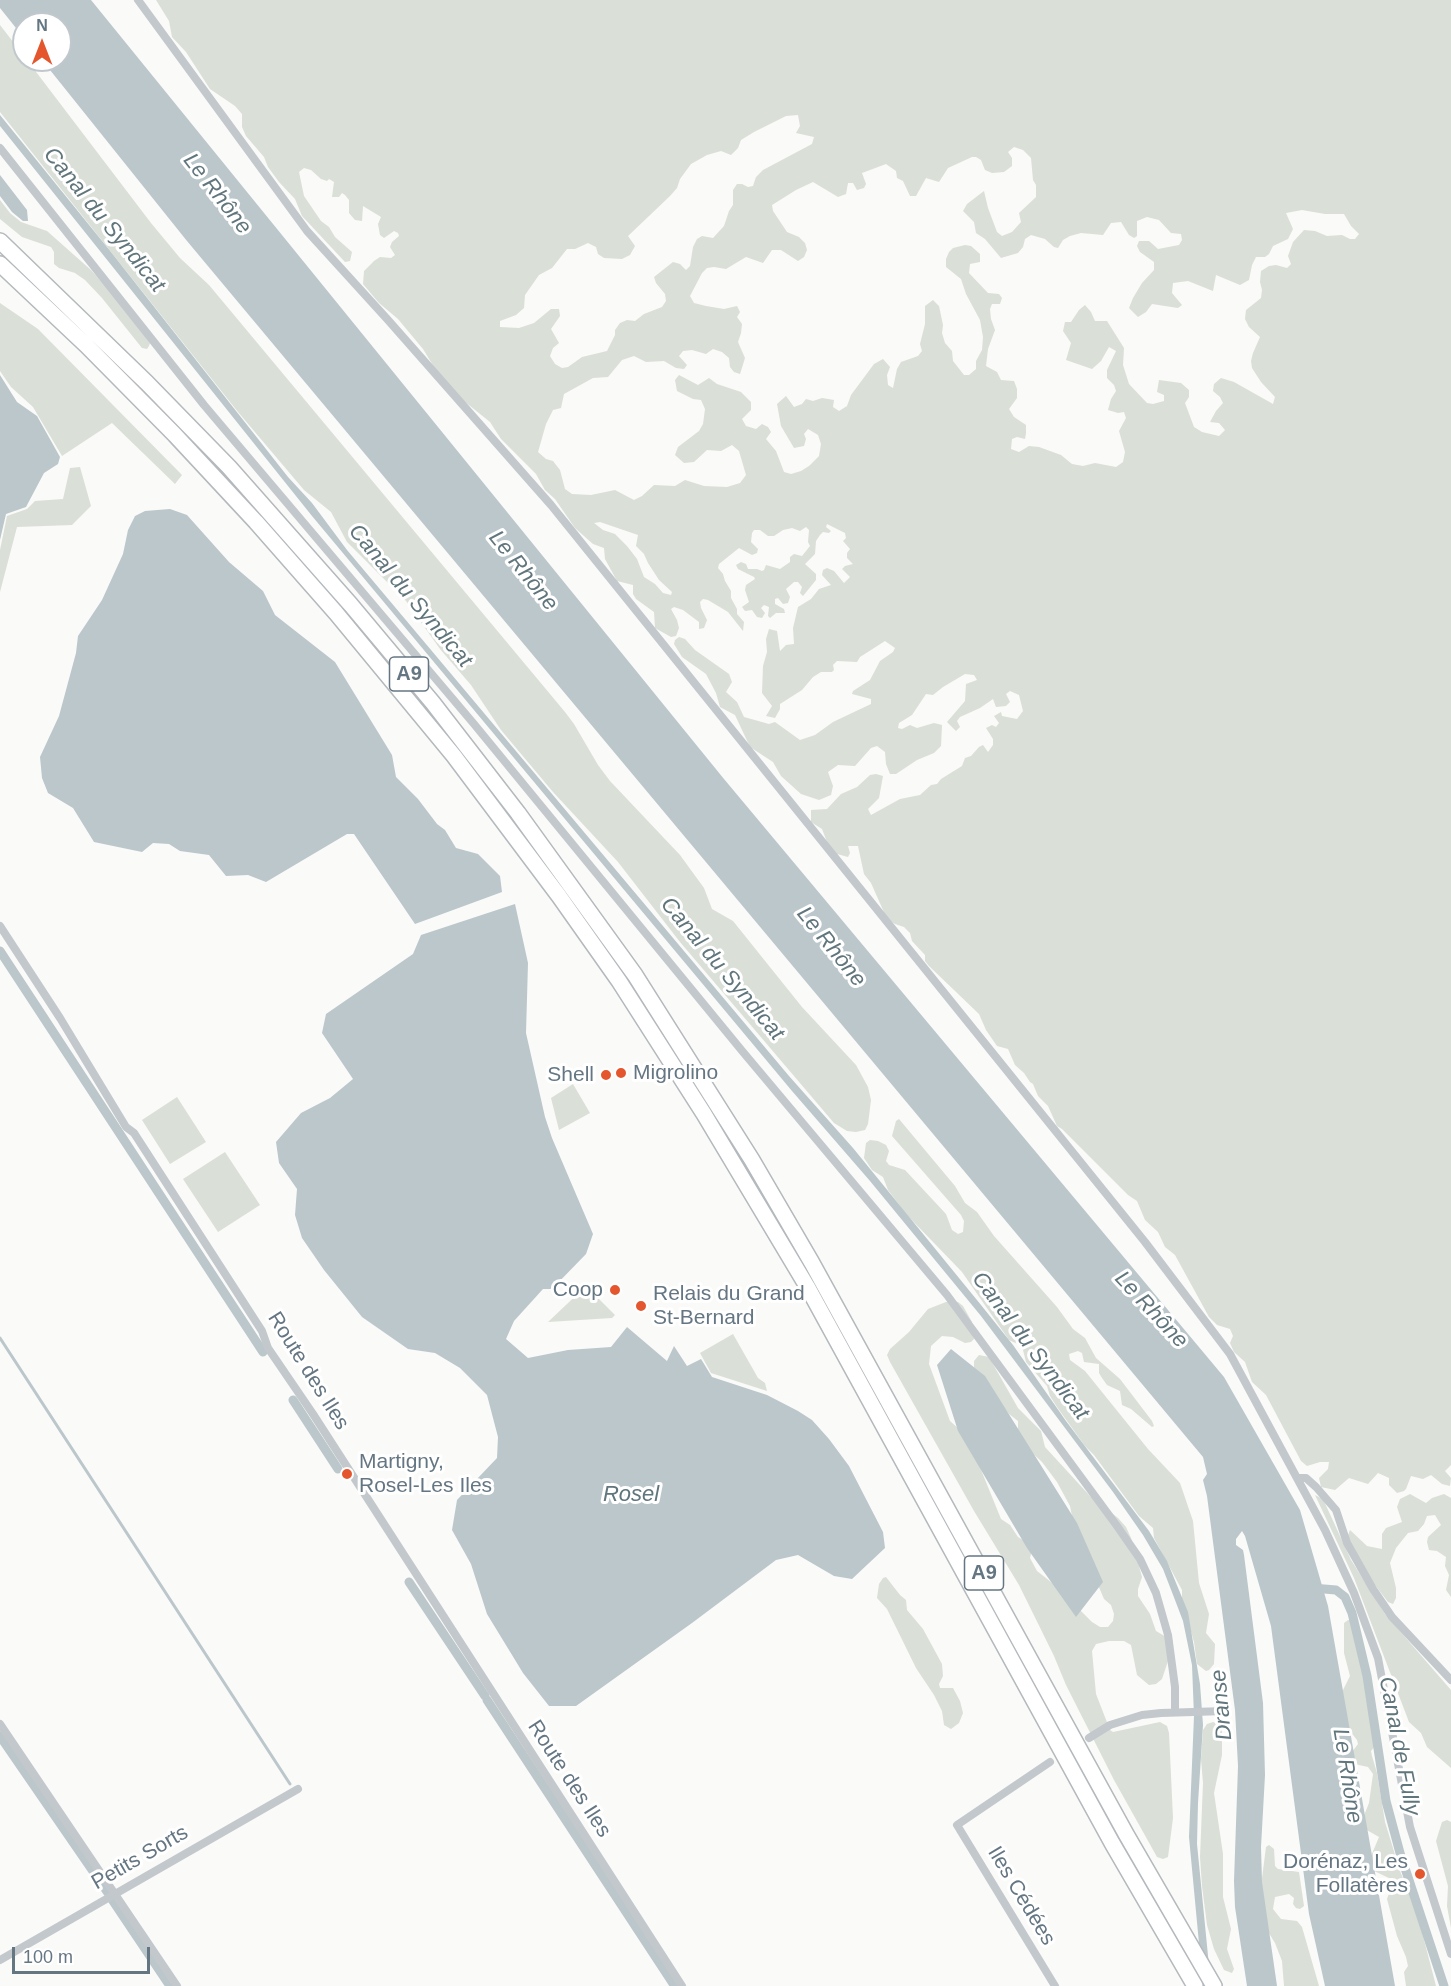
<!DOCTYPE html>
<html>
<head>
<meta charset="utf-8">
<style>
  body { margin:0 }
  #map { position:relative; width:1451px; height:1986px; overflow:hidden; background:#fafaf8; font-family:Arial,sans-serif }
  canvas { display:block }
  .north { position:absolute; left:12px; top:12px; width:60px; height:60px; box-sizing:border-box; background:#fff; border:2px solid #c1c8cd; border-radius:50%; rotate:0deg; font-size:16px; font-weight:700; line-height:24px; text-align:center; color:#657683 }
  .north::after { content:''; display:block; margin:auto; width:21px; height:27px; background:#e4572e; clip-path:polygon(50% 0,100% 100%,50% 72%,0 100%) }
  .scale { position:absolute; left:12px; top:1947px; width:138px; height:27px; box-sizing:border-box; border:3px solid #657683; border-top:0; padding-left:8px; font-size:18px; line-height:21px; white-space:nowrap; color:#657683; -webkit-text-stroke:4px #fff; paint-order:stroke }
</style>
</head>
<body>
<div id="map">
<canvas width="1451" height="1986"></canvas>
<div class="north">N</div>
<div class="scale">100 m</div>
</div>
<script>
const g = document.querySelector('canvas').getContext('2d');
g.lineJoin = 'round';
function paint(path, color) {
  g.fillStyle = color;
  g.fill(path, 'evenodd');
}
function poly(rows) {
  const path = new Path2D();
  for (const r of rows) {
    path.moveTo(r[0], r[1]);
    for (let i = 2; i < r.length; i += 2) path.lineTo(r[i], r[i + 1]);
  }
  return path;
}
function strokePath(path, color, width, dash) {
  g.strokeStyle = color;
  g.lineWidth = width;
  g.lineCap = dash ? 'butt' : 'round';
  g.setLineDash(dash || []);
  g.stroke(path);
}
function write(font, color, halo, rows, align = 'center') {
  g.font = font + ' Arial,sans-serif';
  g.lineWidth = 6;
  g.setLineDash([]);
  g.textBaseline = 'middle';
  g.strokeStyle = halo;
  g.fillStyle = color;
  for (const [text, x, y, turn = 0] of rows) {
    g.save();
    g.translate(x, y);
    g.rotate((+turn || 0) * Math.PI / 180);
    g.textAlign = isNaN(turn) ? turn : align;
    if (halo) g.strokeText(text, 0, 0);
    g.fillText(text, 0, 0);
    g.restore();
  }
}
const green = poly([
  [156,0,1451,0,1451,1465,1445,1471,1451,1478,1450,1486,1442,1484,1431,1475,1423,1479,1411,1476,1406,1489,1404,1491,1397,1493,1389,1485,1389,1478,1378,1473,1368,1484,1349,1478,1335,1490,1321,1487,1319,1478,1328,1469,1329,1462,1320,1462,1307,1466,1301,1461,1266,1395,1252,1382,1245,1362,1234,1352,1230,1343,1233,1336,1230,1329,1217,1325,1209,1317,1175,1255,1165,1247,1158,1232,1145,1220,1137,1201,1128,1195,1062,1129,1057,1126,1048,1106,1038,1096,1033,1084,1030,1082,1024,1073,1015,1065,1008,1049,997,1046,986,1030,979,1014,929,966,925,961,925,955,912,941,910,933,904,927,895,924,887,919,871,883,864,874,858,846,848,846,850,853,848,857,837,854,827,842,822,829,811,822,811,810,827,809,841,794,857,787,870,775,876,774,883,776,879,798,868,809,871,815,900,799,920,795,931,785,937,784,941,779,962,766,965,758,971,756,979,747,983,745,988,752,993,745,993,739,986,728,992,725,996,727,999,723,994,716,1001,712,1002,716,1017,719,1023,711,1019,695,1010,691,1006,694,1010,702,1006,706,996,707,993,699,980,708,960,717,957,721,960,727,956,731,947,722,965,701,966,684,977,680,974,675,965,674,943,687,933,695,926,694,912,715,899,723,898,728,902,729,910,725,917,728,934,723,942,725,941,746,934,753,917,760,896,774,890,774,886,764,885,752,877,746,871,748,855,766,838,765,828,772,833,786,831,795,819,800,801,794,781,776,773,762,750,747,735,715,720,707,716,693,706,674,682,657,674,644,675,640,679,637,685,639,695,650,729,674,732,682,726,692,737,702,744,717,769,724,775,722,800,740,815,735,833,722,871,704,871,699,852,694,853,691,870,680,880,661,893,652,895,648,885,641,860,657,857,662,837,661,833,665,834,670,832,672,821,672,813,677,802,690,780,704,780,709,775,718,766,716,772,706,762,693,763,666,767,652,766,639,769,629,777,631,780,651,786,645,794,644,793,628,798,607,811,599,819,589,831,585,822,575,823,570,827,568,834,571,844,583,850,577,842,569,845,566,853,564,847,558,847,553,850,549,843,541,846,538,845,533,827,524,826,527,831,531,829,533,823,532,820,535,816,541,815,554,805,564,816,574,816,580,803,596,800,593,802,587,798,582,794,582,786,589,790,597,788,603,783,604,778,598,775,599,775,604,784,609,785,613,776,613,770,618,768,616,769,607,764,605,761,608,765,613,762,618,757,617,752,610,745,611,742,607,749,602,745,590,746,585,755,579,754,577,738,569,736,565,741,562,746,564,748,569,757,569,762,571,764,570,766,565,780,569,790,562,790,557,794,554,802,556,810,546,808,542,809,530,806,527,800,531,792,528,783,530,774,536,768,536,760,530,754,530,752,533,751,542,758,549,757,553,752,555,739,548,719,564,718,568,723,574,725,581,731,591,731,598,737,609,737,614,744,622,743,631,728,612,708,600,703,599,700,602,701,608,707,620,704,628,699,629,699,622,683,610,674,607,671,609,677,620,679,628,676,636,671,637,655,628,654,612,636,599,633,594,633,585,617,581,605,559,604,548,593,544,575,528,555,499,545,490,536,474,501,439,490,422,454,393,434,367,423,349,398,319,379,303,363,284,364,271,374,261,380,257,391,258,395,255,390,247,392,242,399,236,398,233,394,231,384,238,380,235,378,224,381,217,363,206,362,221,355,220,349,213,349,200,345,195,342,193,339,197,332,197,334,182,329,179,327,181,321,179,311,170,304,168,299,172,304,196,321,221,329,227,335,237,352,252,350,261,345,262,302,216,295,199,279,182,268,167,264,157,246,136,242,127,242,114,235,106,210,89,186,52,172,37,169,21],
  [798,115,800,126,796,133,814,137,812,144,763,170,756,177,753,186,748,187,742,184,737,184,733,190,733,205,729,211,724,226,713,238,702,236,697,239,693,247,690,266,686,270,680,264,673,262,654,277,656,283,665,294,666,301,662,307,644,314,635,321,627,320,620,323,615,330,615,335,607,351,582,357,568,367,562,368,555,364,550,356,553,348,559,343,551,329,560,316,559,309,551,309,534,323,519,328,500,327,500,321,516,315,524,308,525,295,539,275,552,268,567,249,575,249,588,243,596,247,598,254,604,258,622,259,630,255,635,246,628,236,670,196,677,188,680,179,691,164,707,155,721,151,731,155,738,148,741,140,754,132,786,116],
  [1014,147,1023,150,1031,158,1033,180,1036,185,1036,197,1019,213,1021,222,1012,232,1002,236,997,232,988,208,984,191,967,204,963,211,974,222,976,233,985,239,1001,258,1018,253,1023,247,1025,239,1031,235,1045,239,1054,247,1058,248,1063,240,1070,236,1081,233,1103,235,1111,223,1121,222,1129,235,1134,238,1137,236,1137,221,1147,217,1159,220,1171,233,1181,234,1182,240,1179,245,1158,249,1149,241,1139,241,1137,246,1140,252,1154,262,1154,270,1142,283,1133,298,1129,308,1138,317,1146,312,1152,304,1178,308,1182,305,1172,293,1173,283,1188,281,1213,291,1216,275,1240,285,1249,280,1252,265,1256,257,1265,257,1269,254,1273,246,1288,239,1293,229,1286,213,1302,210,1325,214,1344,214,1351,226,1359,234,1355,239,1350,239,1342,235,1327,236,1315,231,1304,230,1293,242,1288,256,1291,264,1287,268,1276,265,1269,266,1261,271,1260,282,1262,290,1261,298,1246,310,1245,319,1249,327,1260,337,1253,353,1251,361,1252,368,1261,382,1275,397,1273,404,1234,382,1221,378,1214,384,1213,391,1220,397,1223,403,1216,411,1210,422,1219,423,1225,430,1219,436,1202,432,1194,427,1185,403,1189,397,1189,390,1181,383,1159,380,1157,392,1164,395,1164,401,1153,404,1147,403,1129,384,1123,365,1124,348,1107,321,1095,321,1091,312,1085,305,1079,310,1071,322,1065,322,1063,331,1071,343,1066,360,1092,369,1101,361,1109,347,1116,351,1107,370,1107,378,1114,385,1116,391,1111,399,1108,410,1118,413,1124,412,1126,418,1119,431,1125,452,1123,462,1116,467,1095,463,1083,466,1072,464,1061,455,1039,447,1029,446,1019,452,1011,449,1012,439,1017,437,1025,439,1026,433,1026,425,1014,417,1009,409,1017,398,1017,389,1014,381,1001,380,997,372,986,366,988,349,995,330,991,319,990,309,992,304,1000,304,1002,298,999,294,988,293,969,273,970,264,980,262,980,254,971,246,965,245,953,248,949,252,946,259,946,267,961,279,966,294,980,320,983,337,982,350,976,361,976,369,969,375,964,375,953,361,952,351,945,343,942,333,943,325,939,306,933,300,925,306,925,324,920,344,922,351,918,356,901,362,897,369,893,388,888,385,887,375,890,367,883,359,874,364,851,395,847,406,839,411,833,407,834,400,822,398,813,401,806,399,802,404,794,407,786,396,777,404,781,426,794,448,804,446,806,439,804,434,808,429,818,435,821,444,819,456,809,466,801,471,791,474,784,472,776,451,766,439,771,432,768,427,762,424,756,429,746,426,742,419,751,410,751,402,741,392,717,384,709,378,698,385,679,375,675,380,677,391,693,399,701,400,705,409,703,424,699,431,678,447,675,455,684,463,694,462,707,450,721,451,732,445,739,451,746,475,740,483,727,487,704,486,685,480,675,486,654,485,642,496,634,500,615,490,591,495,572,494,565,489,560,470,553,461,546,459,538,452,546,424,553,410,561,408,564,394,593,378,608,377,622,360,634,356,646,362,664,361,676,368,684,369,687,365,679,356,683,351,692,350,706,354,713,349,722,352,729,358,730,367,734,372,740,374,745,358,738,342,741,333,742,324,737,317,740,312,737,306,724,309,706,306,694,303,690,296,702,273,707,268,714,267,726,269,746,257,763,263,772,250,781,250,798,261,804,257,807,250,805,243,799,237,787,232,773,211,772,205,796,190,813,182,838,197,846,194,848,183,853,183,857,190,864,188,866,184,862,173,886,164,896,171,897,178,903,181,910,196,916,196,926,178,939,182,948,168,972,157,976,157,981,160,985,170,992,173,1004,172,1012,166,1012,158,1008,152],
  [600,522,638,535,636,546,644,554,648,563,659,580,672,592,671,595,663,593,655,584,644,577,637,559,627,546,615,534,603,530,594,523],
  [0,25,24,56,24,60,27,60,151,223,180,258,209,285,565,712,574,724,598,765,610,781,680,855,704,888,712,909,733,921,802,1007,856,1065,868,1087,871,1100,868,1124,865,1130,856,1132,847,1131,834,1123,680,942,618,862,553,792,501,730,471,685,440,649,406,601,347,542,331,512,304,490,238,412,0,112],
  [0,200,10,213,21,222,47,231,91,270,116,298,150,343,149,346,147,349,142,348,102,298,85,280,75,273,59,268,54,264,54,252,51,247,22,237,0,219],
  [0,303,38,329,182,475,175,484,112,423,62,456,33,407,11,387,0,371],
  [80,467,91,506,72,525,17,527,0,592,0,550,7,516,27,509,35,501,63,499,70,468],
  [573,1084,590,1113,559,1130,551,1098],
  [177,1097,206,1142,170,1164,142,1120],
  [899,1119,955,1186,965,1203,977,1212,994,1236,1057,1307,1073,1329,1085,1338,1096,1358,1120,1379,1152,1421,1154,1426,1152,1427,1131,1409,1122,1405,1120,1391,1107,1385,1102,1378,1099,1373,1099,1364,1084,1362,1082,1353,1078,1351,1069,1354,1070,1360,1085,1371,1148,1449,1180,1483,1193,1521,1199,1583,1209,1614,1206,1633,1215,1644,1214,1664,1209,1670,1206,1671,1197,1664,1194,1642,1182,1600,1182,1590,1154,1538,1153,1528,1139,1516,1094,1455,1085,1446,1057,1407,1050,1396,1047,1386,1026,1362,1022,1346,1009,1340,962,1272,907,1215,888,1190,883,1177,872,1170,864,1158,866,1143,870,1140,878,1141,886,1145,889,1151,886,1161,889,1165,905,1170,946,1214,952,1230,958,1234,963,1232,964,1221,961,1215,892,1136,896,1121],
  [225,1152,260,1205,218,1232,183,1179],
  [586,1286,615,1315,612,1318,548,1322],
  [946,1302,958,1302,963,1306,972,1322,974,1339,971,1342,965,1343,953,1337,942,1336,931,1346,929,1364,950,1421,960,1430,975,1455,1001,1519,1010,1525,1018,1537,1033,1546,1030,1558,1037,1571,1056,1586,1092,1622,1100,1627,1108,1627,1113,1621,1114,1614,1111,1605,1104,1599,1075,1531,1070,1506,1057,1482,1042,1462,1024,1445,1018,1435,1018,1421,1009,1414,974,1370,974,1361,979,1355,989,1357,1018,1408,1041,1431,1045,1447,1090,1496,1118,1518,1126,1527,1131,1538,1142,1577,1138,1589,1138,1596,1150,1614,1156,1631,1173,1641,1173,1646,1162,1679,1156,1684,1149,1685,1137,1675,1131,1645,1124,1641,1109,1641,1096,1644,1092,1651,1096,1694,1110,1730,1113,1732,1160,1722,1167,1726,1169,1733,1173,1818,1168,1857,1163,1859,1157,1857,1147,1839,1114,1780,1066,1685,1054,1656,1019,1585,974,1511,890,1362,887,1355,890,1349,909,1332,928,1309],
  [733,1334,758,1378,765,1383,767,1391,711,1373,700,1353],
  [1410,1494,1426,1503,1432,1498,1444,1494,1451,1498,1451,1597,1446,1590,1449,1575,1445,1566,1446,1557,1437,1551,1429,1550,1427,1542,1428,1537,1441,1525,1435,1515,1427,1516,1424,1524,1418,1531,1408,1533,1396,1548,1390,1563,1396,1588,1396,1598,1393,1604,1388,1602,1375,1585,1347,1538,1350,1530,1367,1546,1382,1549,1382,1534,1386,1528,1402,1522,1397,1507,1400,1499],
  [1315,1495,1323,1499,1351,1560,1385,1614,1451,1690,1451,1768,1427,1747,1421,1733,1409,1722,1354,1578],
  [886,1577,900,1595,906,1600,907,1610,923,1629,942,1664,943,1676,939,1684,940,1688,953,1688,960,1701,963,1713,959,1723,951,1729,944,1725,942,1711,934,1695,916,1668,887,1609,877,1598,879,1584,883,1578],
  [1348,1620,1352,1621,1355,1627,1373,1728,1377,1737,1375,1746,1371,1751,1372,1756,1377,1773,1385,1822,1400,1871,1417,1913,1436,1986,1406,1986,1404,1972,1408,1966,1406,1957,1397,1936,1387,1899,1393,1882,1391,1879,1370,1869,1369,1861,1379,1837,1365,1829,1363,1818,1369,1803,1373,1774,1368,1767,1350,1763,1349,1756,1358,1744,1357,1740,1343,1722,1338,1700,1350,1676,1344,1653,1344,1623],
  [1213,1722,1220,1725,1222,1731,1222,1755,1214,1793,1223,1854,1223,1897,1231,1929,1227,1949,1234,1969,1232,1973,1224,1970,1214,1949,1207,1925,1202,1886,1200,1857,1203,1783,1201,1759,1203,1730,1207,1724],
  [1447,1820,1451,1822,1451,1928,1447,1906,1448,1886,1436,1841,1442,1822],
  [1269,1845,1274,1849,1275,1866,1278,1869,1299,1872,1304,1906,1300,1909,1296,1908,1293,1904,1294,1898,1289,1894,1275,1897,1273,1909,1281,1919,1297,1921,1302,1927,1319,1986,1284,1986,1282,1961,1275,1943,1264,1925,1260,1894,1266,1847]
]);
const water = poly([
  [0,0,91,0,724,779,1224,1377,1300,1510,1328,1606,1395,1986,1325,1986,1309,1914,1271,1626,1245,1536,1242,1531,1236,1539,1236,1545,1243,1550,1244,1555,1263,1703,1265,1775,1261,1847,1262,1882,1277,1986,1247,1986,1235,1907,1234,1881,1238,1766,1235,1710,1207,1496,1203,1480,1207,1474,1203,1457,187,241,42,60,60,60,60,24,24,24,24,38,0,8],
  [0,115,111,252,288,477,312,503,347,550,789,1076,853,1148,981,1305,1013,1345,1066,1421,1149,1531,1167,1561,1188,1612,1200,1684,1203,1725,1198,1803,1197,1844,1211,1986,1203,1986,1189,1837,1194,1716,1192,1665,1183,1621,1175,1600,1163,1569,1143,1535,1113,1492,981,1316,870,1181,792,1091,312,516,0,126],
  [0,175,27,210,28,221,23,221,12,212,0,196],
  [0,375,17,402,37,416,60,457,58,464,44,473,26,507,6,514,0,540],
  [170,509,187,515,229,562,263,591,275,615,335,662,392,755,396,777,418,799,437,824,445,830,456,848,478,854,500,876,502,892,415,924,354,834,347,834,266,882,248,875,226,876,209,855,180,851,169,844,153,843,142,852,94,842,73,808,48,793,42,778,40,757,59,716,76,653,78,636,102,600,123,554,128,530,135,516,145,511],
  [515,904,528,963,526,1033,545,1117,552,1138,593,1234,586,1254,552,1289,543,1289,514,1321,506,1339,528,1358,568,1350,611,1347,627,1327,667,1361,674,1346,687,1366,701,1359,712,1377,767,1395,798,1411,812,1420,829,1439,849,1466,883,1532,885,1548,852,1579,834,1576,798,1555,776,1560,692,1623,576,1706,549,1706,523,1673,487,1614,471,1564,452,1530,457,1500,497,1458,498,1437,487,1395,460,1368,435,1353,408,1349,362,1317,324,1270,302,1238,295,1215,297,1189,279,1163,276,1142,301,1113,330,1098,353,1079,322,1033,326,1014,413,954,421,935],
  [951,1349,985,1376,1077,1523,1103,1582,1076,1617,1027,1548,958,1431,937,1365]
]);
const stream = poly([
  [0,1338,290,1784]
]);
const canal = poly([
  [0,951,263,1352],
  [293,1400,338,1469],
  [409,1582,485,1696],
  [1312,1588,1336,1590,1345,1597,1352,1613,1367,1676,1386,1801,1400,1853,1444,1986],
  [487,1700,674,1985],
  [0,1736,108,1893],
  [111,1898,170,1986]
]);
const street = poly([
  [138,0,307,231,388,320,551,505,1145,1242,1230,1354,1325,1530,1354,1593,1378,1658,1410,1827,1451,1954],
  [0,148,204,405,474,724,743,1052,947,1295,1117,1526,1140,1559,1156,1593,1168,1635,1175,1687,1175,1712],
  [0,926,60,1018,126,1127,134,1133,262,1331,268,1348,313,1414,682,1986],
  [1297,1478,1306,1478,1316,1487,1336,1510,1347,1543,1373,1589,1392,1617,1451,1680],
  [0,1724,177,1986],
  [1089,1738,1110,1725,1142,1715,1161,1713,1225,1711],
  [1050,1762,957,1825,1055,1986],
  [0,1960,298,1789]
]);
const highway = poly([
  [0,241,147,383,229,467,351,605,433,703,518,813,635,975,752,1160,812,1263,1126,1834,1214,1986],
  [0,264,86,345,175,435,256,522,336,613,454,756,559,896,619,981,704,1114,808,1288,1112,1843,1195,1986]
]);
const markers = [
  [621,1073,6,"#e4572e"],
  [606,1075,6,"#e4572e"],
  [615,1290,6,"#e4572e"],
  [641,1306,6,"#e4572e"],
  [347,1474,6,"#e4572e"],
  [1420,1874,6,"#e4572e"]
];
const shields = [
  [409,674,39],
  [984,1573,39]
];
const shieldNames = [
  ["A9",409,674],
  ["A9",984,1573]
];
const poiNames = [
  ["Migrolino",633,1073],
  ["Shell",594,1075,"right"],
  ["Coop",603,1290,"right"],
  ["Relais du Grand",653,1294],
  ["St-Bernard",653,1318],
  ["Martigny,",359,1462],
  ["Rosel-Les Iles",359,1486],
  ["Dorénaz, Les",1408,1862,"right"],
  ["Follatères",1408,1886,"right"]
];
const streetNames = [
  ["Route des Iles",308,1371,58],
  ["Route des Iles",569,1779,57],
  ["Petits Sorts",140,1858,-30],
  ["Iles Cédées",1021,1896,59]
];
const waterNames = [
  ["Le Rhône",217,194,52],
  ["Canal du Syndicat",104,220,51],
  ["Le Rhône",523,571,51],
  ["Canal du Syndicat",410,596,50],
  ["Le Rhône",831,947,51],
  ["Canal du Syndicat",722,969,50],
  ["Le Rhône",1151,1310,47],
  ["Canal du Syndicat",1030,1346,53],
  ["Rosel",631,1495],
  ["Dranse",1222,1705,-95],
  ["Canal de Fully",1399,1746,79],
  ["Le Rhône",1347,1776,81]
];
paint(green, '#dadfd7');
paint(water, '#bbc7cb');
strokePath(stream, '#bbc7cb', 3);
strokePath(canal, '#bbc7cb', 9);
strokePath(highway, '#b4b9bd', 18);
strokePath(street, '#c3c8cc', 8);
strokePath(highway, '#fff', 15);
for (const [x, y, r, color] of markers) {
  const dot = new Path2D();
  dot.arc(x, y, r, 0, 2 * Math.PI);
  g.fillStyle = color;
  g.fill(dot);
  strokePath(dot, '#fff', 2);
}
for (const [x, y, w] of shields) {
  const box = new Path2D();
  box.roundRect(x - w / 2, y - 17, w, 34, 4.5);
  g.fillStyle = '#fff';
  g.fill(box);
  strokePath(box, '#657683', 1.5);
}
write('bold 20px', '#657683', null, shieldNames);
write('21px', '#657683', '#fff', poiNames, 'left');
write('21px', '#657683', '#fff', streetNames);
write('italic 22px', '#60757c', '#fff', waterNames);
</script>
</body>
</html>
